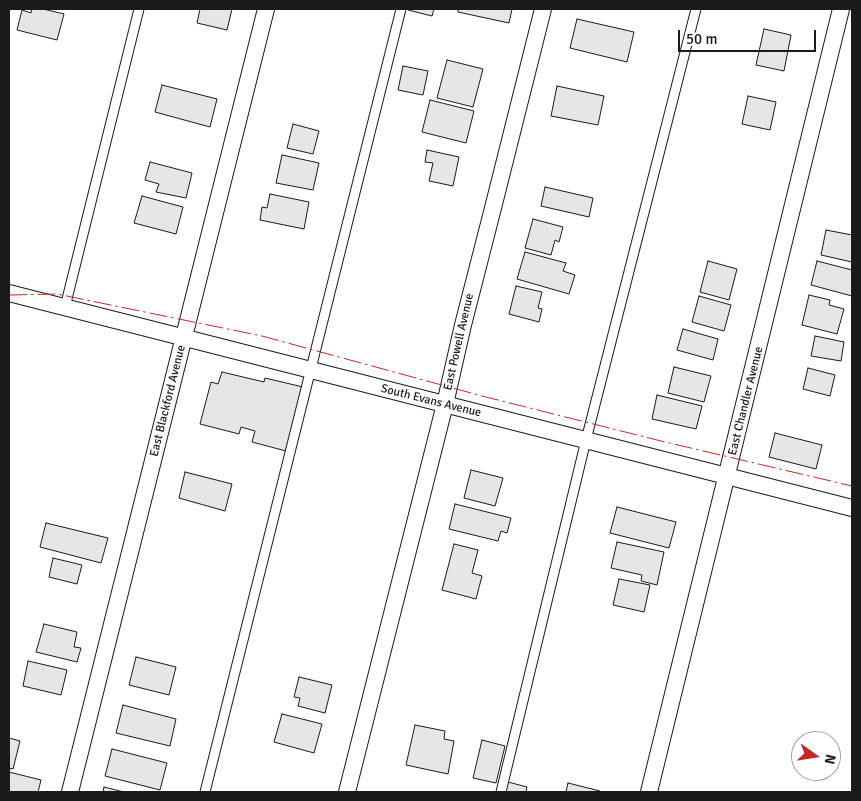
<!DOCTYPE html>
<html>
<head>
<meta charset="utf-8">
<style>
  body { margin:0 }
  #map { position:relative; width:861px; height:801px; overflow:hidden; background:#fff; font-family:Signika,sans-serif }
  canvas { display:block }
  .frame { position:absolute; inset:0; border:10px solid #1a1a1a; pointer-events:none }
  .north { position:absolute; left:791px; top:731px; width:50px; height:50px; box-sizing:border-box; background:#fff; border:1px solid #a3a3a3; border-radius:50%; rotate:103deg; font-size:14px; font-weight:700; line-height:20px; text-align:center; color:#1a1a1a }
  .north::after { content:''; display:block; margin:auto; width:18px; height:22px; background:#c62828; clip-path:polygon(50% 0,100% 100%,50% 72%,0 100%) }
  .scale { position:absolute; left:678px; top:30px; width:138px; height:22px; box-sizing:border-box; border:2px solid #1a1a1a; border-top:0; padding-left:6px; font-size:15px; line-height:18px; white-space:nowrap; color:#1a1a1a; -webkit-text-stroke:4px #fff; paint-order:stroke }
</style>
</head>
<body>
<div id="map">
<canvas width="861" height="801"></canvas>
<div class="frame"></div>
<div class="north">N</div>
<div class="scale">50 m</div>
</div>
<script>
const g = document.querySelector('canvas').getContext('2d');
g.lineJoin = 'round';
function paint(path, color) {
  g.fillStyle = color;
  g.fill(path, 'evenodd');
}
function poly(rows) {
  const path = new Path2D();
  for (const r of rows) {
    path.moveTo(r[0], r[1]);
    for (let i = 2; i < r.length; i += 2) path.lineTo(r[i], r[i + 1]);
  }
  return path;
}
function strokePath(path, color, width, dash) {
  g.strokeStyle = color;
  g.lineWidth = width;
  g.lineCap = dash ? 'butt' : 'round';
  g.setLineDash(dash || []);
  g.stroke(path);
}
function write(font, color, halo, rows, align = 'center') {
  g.font = font + ' Signika,sans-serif';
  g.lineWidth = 4;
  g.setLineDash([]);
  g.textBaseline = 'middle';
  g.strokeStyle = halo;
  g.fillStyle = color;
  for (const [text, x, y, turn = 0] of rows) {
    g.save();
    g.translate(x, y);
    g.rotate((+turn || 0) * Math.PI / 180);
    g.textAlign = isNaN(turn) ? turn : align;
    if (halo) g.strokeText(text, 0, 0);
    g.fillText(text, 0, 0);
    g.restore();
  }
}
const building = poly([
  [32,9,43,9,64,14,57,40,17,30,22,10,31,13,32,9],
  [200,9,232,9,227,30,197,23,200,9],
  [409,9,434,9,432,16,408,10,409,9],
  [458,9,512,9,509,23,458,12,458,9],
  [577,19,634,32,627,62,570,48,577,19],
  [764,29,791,35,784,71,756,65,764,29],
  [447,60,483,69,473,107,437,98,447,60],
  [403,66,428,71,423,95,398,90,403,66],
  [162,85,217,99,210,127,155,112,162,85],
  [557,86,604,96,598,125,551,116,557,86],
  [748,96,776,102,770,130,742,124,748,96],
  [430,100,474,111,466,143,422,132,430,100],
  [293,124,319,131,313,154,287,148,293,124],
  [427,150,459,157,453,186,429,181,433,163,425,162,427,150],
  [282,155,319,163,313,190,276,183,282,155],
  [150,162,192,173,186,198,156,192,159,184,145,180,150,162],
  [545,187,593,198,589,217,541,206,545,187],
  [270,194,309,202,304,229,260,220,262,207,267,208,270,194],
  [142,196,183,207,176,234,134,223,142,196],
  [533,219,563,227,559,242,555,240,551,255,525,248,533,219],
  [826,230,852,235,852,262,821,255,826,230],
  [525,252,566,263,563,271,575,275,569,294,517,279,525,252],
  [708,261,737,269,729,300,700,292,708,261],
  [817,261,852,270,852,296,811,285,817,261],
  [516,286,542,292,538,308,542,309,539,322,509,314,516,286],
  [809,295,830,300,829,305,844,309,837,334,802,325,809,295],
  [699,296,731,305,724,331,692,322,699,296],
  [683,329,718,339,713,360,677,350,683,329],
  [815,336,844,342,841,361,811,356,815,336],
  [674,367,711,376,704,402,668,393,674,367],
  [808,368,835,375,830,396,803,389,808,368],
  [222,372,264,382,265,378,303,387,286,451,252,442,255,431,241,427,239,434,200,424,211,382,218,384,222,372],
  [657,395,702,406,696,429,652,419,657,395],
  [775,433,822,445,816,469,769,457,775,433],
  [471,470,503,478,495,506,464,498,471,470],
  [185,472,232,484,225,511,179,498,185,472],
  [455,504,511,518,507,533,501,531,498,541,449,529,455,504],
  [617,507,676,522,669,548,610,533,617,507],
  [46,523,108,538,101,563,40,547,46,523],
  [617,542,664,552,657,585,641,581,642,575,611,568,617,542],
  [454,544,478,550,472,573,482,576,476,599,442,590,454,544],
  [53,558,82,565,77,584,49,577,53,558],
  [619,579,650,585,644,612,613,605,619,579],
  [44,624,77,632,74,647,81,648,77,662,36,652,44,624],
  [136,657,176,667,169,695,129,685,136,657],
  [28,661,67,670,61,695,23,686,28,661],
  [299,677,332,685,325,713,298,706,300,698,294,697,299,677],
  [123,705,176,719,170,746,116,733,123,705],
  [282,714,322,724,314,753,274,742,282,714],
  [415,725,445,731,444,739,454,741,448,774,406,765,415,725],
  [9,738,20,741,13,769,9,768,9,738],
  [482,740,505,746,496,783,473,778,482,740],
  [112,749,167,763,160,790,105,776,112,749],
  [9,772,41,780,38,792,9,792,9,772],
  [508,782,527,787,526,792,505,792,508,782],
  [568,783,600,791,599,792,566,792,568,783],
  [104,787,124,792,103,792,104,787]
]);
const lane = poly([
  [65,307,139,9],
  [205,792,401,9],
  [501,792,586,440,696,9]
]);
const street = poly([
  [9,293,852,508],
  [70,792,266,9],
  [347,792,445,404,463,325,493,208,543,9],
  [649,792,841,9]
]);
const power = poly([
  [9,295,57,294,262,336,482,396,661,441,852,486]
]);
const streetNames = [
  ["East Powell Avenue",459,342,-77],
  ["East Blackford Avenue",168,401,-76],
  ["South Evans Avenue",431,401,14],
  ["East Chandler Avenue",746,401,-76]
];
paint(building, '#e6e6e6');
strokePath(building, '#1a1a1a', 1);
strokePath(lane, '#1a1a1a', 11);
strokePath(street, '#1a1a1a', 18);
strokePath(lane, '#fff', 9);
strokePath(street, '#fff', 16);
strokePath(power, '#c62828', 1, [18, 4, 2.5, 4]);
write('12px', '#1a1a1a', '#fff', streetNames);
</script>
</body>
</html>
